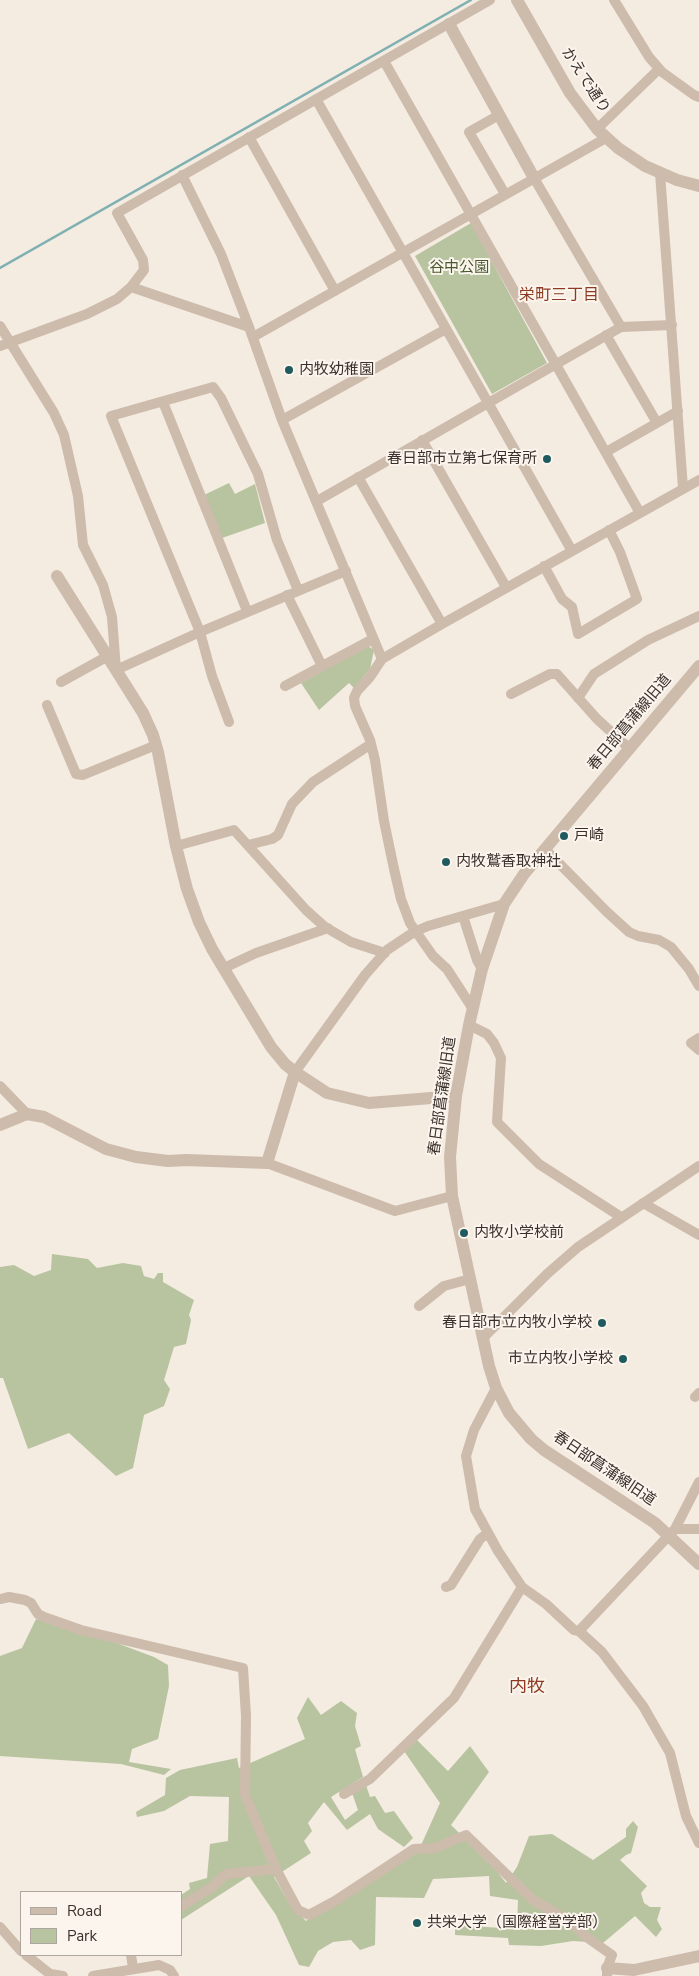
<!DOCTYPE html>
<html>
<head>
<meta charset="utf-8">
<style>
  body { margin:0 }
  #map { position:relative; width:699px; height:1976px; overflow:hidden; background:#f4ebe1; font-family:"Nunito Sans",sans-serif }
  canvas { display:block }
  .legend { position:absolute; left:20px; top:1891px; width:162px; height:65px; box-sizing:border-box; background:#fbf5ee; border:1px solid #aea6a0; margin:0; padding:6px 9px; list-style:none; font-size:15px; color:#3b302b }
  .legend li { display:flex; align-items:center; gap:10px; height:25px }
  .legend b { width:25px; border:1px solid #aea6a0 }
</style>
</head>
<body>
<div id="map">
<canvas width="699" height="1976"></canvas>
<ul class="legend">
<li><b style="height:6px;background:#cdbbac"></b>Road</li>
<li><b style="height:14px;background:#b8c4a0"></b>Park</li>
</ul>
</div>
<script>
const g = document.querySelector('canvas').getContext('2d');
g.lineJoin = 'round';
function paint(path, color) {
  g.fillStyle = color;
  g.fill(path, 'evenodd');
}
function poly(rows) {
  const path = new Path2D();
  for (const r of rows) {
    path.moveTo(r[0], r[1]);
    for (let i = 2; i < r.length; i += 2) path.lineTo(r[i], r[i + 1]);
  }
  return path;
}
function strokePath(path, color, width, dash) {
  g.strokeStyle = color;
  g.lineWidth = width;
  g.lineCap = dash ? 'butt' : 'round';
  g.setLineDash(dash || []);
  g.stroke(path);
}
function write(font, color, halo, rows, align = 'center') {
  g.font = font + ' "Nunito Sans","Noto Sans JP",sans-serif';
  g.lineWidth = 4;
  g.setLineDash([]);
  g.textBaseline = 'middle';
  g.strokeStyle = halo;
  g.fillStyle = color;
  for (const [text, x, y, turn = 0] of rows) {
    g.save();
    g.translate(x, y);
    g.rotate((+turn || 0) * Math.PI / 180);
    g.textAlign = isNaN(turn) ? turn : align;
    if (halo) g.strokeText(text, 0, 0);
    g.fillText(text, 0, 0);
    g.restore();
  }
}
const green = poly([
  [471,223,547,363,492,394,415,256],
  [229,483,235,494,255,484,265,523,222,538,204,495],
  [368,646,374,650,370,669,354,688,349,683,319,710,301,683],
  [52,1254,88,1259,97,1268,123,1263,141,1266,144,1276,154,1279,158,1273,163,1273,163,1282,194,1300,189,1315,191,1320,186,1344,174,1347,164,1380,170,1389,164,1406,144,1415,133,1468,116,1476,69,1433,28,1449,3,1378,0,1378,0,1267,14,1265,34,1276,51,1270],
  [36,1619,106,1639,154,1657,168,1665,169,1686,158,1739,132,1749,129,1762,171,1769,164,1775,121,1764,0,1756,0,1656,22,1648],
  [308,1697,321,1715,341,1701,357,1713,355,1726,361,1746,355,1749,363,1777,331,1797,345,1820,358,1810,352,1793,366,1785,370,1797,375,1796,385,1813,394,1811,413,1838,404,1847,378,1829,370,1814,347,1830,324,1802,308,1823,312,1831,304,1841,311,1853,274,1877,289,1903,306,1921,418,1852,440,1803,404,1751,416,1739,448,1771,470,1746,489,1772,451,1825,493,1866,506,1883,517,1867,529,1836,552,1834,593,1860,626,1837,626,1829,633,1821,638,1827,631,1853,626,1855,620,1860,647,1886,641,1893,644,1903,650,1907,661,1907,657,1920,662,1929,656,1937,635,1916,603,1943,573,1941,541,1946,509,1945,508,1938,455,1935,455,1925,517,1929,518,1900,490,1896,489,1876,433,1879,424,1898,376,1897,375,1945,360,1950,351,1940,333,1942,318,1951,309,1967,299,1965,276,1915,249,1876,181,1920,181,1895,190,1889,189,1883,207,1878,210,1844,228,1841,229,1797,190,1796,164,1811,137,1817,136,1812,165,1795,166,1778,180,1770,237,1758,239,1768,305,1739,297,1718]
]);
const stream = poly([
  [0,268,471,0]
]);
const minor = poly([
  [614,0,649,57,662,72,694,95,699,97],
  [384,61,640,513],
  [316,99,572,551],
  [499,115,469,132,505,194],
  [597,129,659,69],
  [249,137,335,291],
  [660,173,683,488],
  [182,175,221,254,249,327,282,420,382,659],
  [534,178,621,327],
  [131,287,249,327],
  [0,326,54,413,64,435,78,496,83,545,103,585,112,617,116,670,200,632,346,571],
  [606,335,657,423],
  [253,337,606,138],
  [0,346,87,314,117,299,131,287,144,270,143,260,117,213,490,0],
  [163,402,247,611],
  [282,420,446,329],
  [422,440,506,587],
  [606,452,678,411],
  [358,477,442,624],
  [317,501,621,327,672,325],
  [544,566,562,599,572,607,578,634,637,599,620,552,609,530],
  [287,595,322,666],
  [61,682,108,656],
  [285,686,373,639],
  [511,694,550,674,557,674,597,719,629,748],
  [578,698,594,674,648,640,699,616],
  [47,705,76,774,83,775,156,745],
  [229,722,212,676,200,632,111,416,213,387,221,398,258,474,277,540,298,590],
  [248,845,272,839,278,835,292,804,313,782,371,744],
  [176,846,234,830,306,910,325,927,351,942,385,953],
  [545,849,607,912,629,932,638,936,659,940,671,947,689,969,699,986],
  [463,916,477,960,482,969],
  [224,968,256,953,328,928],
  [473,1009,447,969,433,956,410,923,401,899,394,869,384,821,375,760,370,740,355,706,354,698,357,691,370,677,382,659,442,624,699,480],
  [469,1025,487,1034,494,1043,501,1058,497,1122,539,1164,621,1217],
  [699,1038,691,1043,699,1050],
  [295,1072,365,975,387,950,414,932,428,926,504,904],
  [0,1086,27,1114],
  [267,1163,395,1211,452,1196],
  [643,1203,699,1235],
  [419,1306,444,1286,470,1279],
  [483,1338,547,1274,578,1247,699,1166],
  [496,1388,474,1430,466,1456,475,1509,498,1551,522,1587,546,1604,574,1630,579,1631,602,1652,643,1706,670,1753,686,1816,699,1843],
  [695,1397,699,1393],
  [675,1529,699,1529],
  [446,1587,451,1585,480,1539,488,1533],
  [0,1599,9,1597,25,1600,31,1603,38,1614,44,1617,81,1630,243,1668,246,1716,245,1795,276,1869,298,1910,309,1915,335,1901,414,1849,435,1848,466,1835,532,1899,572,1923,585,1936,612,1955,607,1968,607,1976],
  [579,1631,675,1529,699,1482],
  [344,1794,370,1779,454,1698,522,1587],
  [181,1906,211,1888,226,1874,276,1869],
  [0,1927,21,1951],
  [26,1955,50,1974,63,1976],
  [131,1955,133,1968],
  [93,1976,159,1965,170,1970,174,1976]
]);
const tertiary = poly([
  [517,0,570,93,597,129,618,148,645,166,677,180,699,186],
  [449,24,534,178],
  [57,576,143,713,153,735,158,752,176,846,187,889,199,922,212,949,271,1047,285,1064,295,1072],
  [699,666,524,874,504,904,482,969,469,1025,456,1096,450,1157,452,1196,489,1366,496,1388,509,1413,531,1439,544,1450,655,1523,699,1564],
  [0,1125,27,1114,44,1117,106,1149,136,1157,168,1161,186,1160,267,1163,295,1072,327,1093,369,1103,456,1096],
  [607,1968,634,1970,699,1956]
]);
const markers = [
  [289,370,5,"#1f5a5e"],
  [547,459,5,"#1f5a5e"],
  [564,836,5,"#1f5a5e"],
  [446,862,5,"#1f5a5e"],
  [464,1233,5,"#1f5a5e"],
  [602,1323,5,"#1f5a5e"],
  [623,1359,5,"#1f5a5e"],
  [417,1923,5,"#1f5a5e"]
];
const streetNames = [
  ["かえで通り",585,81,57],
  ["春日部菖蒲線旧道",630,723,-50],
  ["春日部菖蒲線旧道",443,1096,-82],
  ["春日部菖蒲線旧道",604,1469,34]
];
const parkNames = [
  ["谷中公園",459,268]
];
const poiNames = [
  ["内牧幼稚園",299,370],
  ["春日部市立第七保育所",537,459,"right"],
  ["戸崎",574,836],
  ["内牧鷲香取神社",456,862],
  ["内牧小学校前",474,1233],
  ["春日部市立内牧小学校",592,1323,"right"],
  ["市立内牧小学校",613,1359,"right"],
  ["共栄大学（国際経営学部）",427,1923]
];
const neighbourhoodNames = [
  ["栄町三丁目",559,296]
];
const quarterNames = [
  ["内牧",527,1688]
];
paint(green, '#b8c4a0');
strokePath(stream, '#7fb0b2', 2.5);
strokePath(minor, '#cdbbac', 10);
strokePath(tertiary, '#cdbbac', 12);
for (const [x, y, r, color] of markers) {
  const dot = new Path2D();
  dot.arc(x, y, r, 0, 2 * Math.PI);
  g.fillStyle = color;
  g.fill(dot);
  strokePath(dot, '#fbf5ee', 2);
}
write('15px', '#3b302b', '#fbf5ee', streetNames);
write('15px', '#4a5a2e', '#fbf5ee', parkNames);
write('15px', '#3b302b', '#fbf5ee', poiNames, 'left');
write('16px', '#8c3b22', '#fbf5ee', neighbourhoodNames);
write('18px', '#8c3b22', '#fbf5ee', quarterNames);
</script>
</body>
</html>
